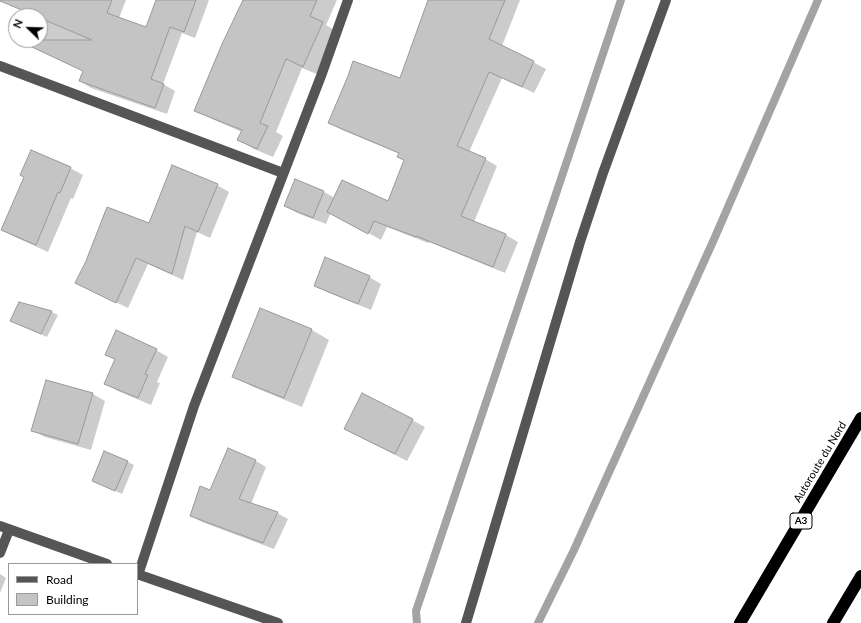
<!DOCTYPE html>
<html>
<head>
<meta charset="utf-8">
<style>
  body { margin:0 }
  #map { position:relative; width:861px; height:623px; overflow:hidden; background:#fff; font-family:Lato,sans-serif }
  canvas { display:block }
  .legend { position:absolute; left:8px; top:563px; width:130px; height:52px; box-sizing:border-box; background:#fff; border:1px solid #999; margin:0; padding:5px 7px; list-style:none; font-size:12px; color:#000 }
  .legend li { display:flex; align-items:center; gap:8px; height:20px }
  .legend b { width:20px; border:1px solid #999 }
  .north { position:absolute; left:8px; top:8px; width:40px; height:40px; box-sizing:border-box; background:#fff; border:1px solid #999; border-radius:50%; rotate:293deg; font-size:11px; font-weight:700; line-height:16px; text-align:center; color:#000 }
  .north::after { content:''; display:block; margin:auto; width:14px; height:18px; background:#000; clip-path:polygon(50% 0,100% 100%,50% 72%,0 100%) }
</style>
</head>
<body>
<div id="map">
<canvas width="861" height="623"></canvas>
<ul class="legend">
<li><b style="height:5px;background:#555"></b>Road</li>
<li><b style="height:11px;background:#c4c4c4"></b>Building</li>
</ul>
<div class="north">N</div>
</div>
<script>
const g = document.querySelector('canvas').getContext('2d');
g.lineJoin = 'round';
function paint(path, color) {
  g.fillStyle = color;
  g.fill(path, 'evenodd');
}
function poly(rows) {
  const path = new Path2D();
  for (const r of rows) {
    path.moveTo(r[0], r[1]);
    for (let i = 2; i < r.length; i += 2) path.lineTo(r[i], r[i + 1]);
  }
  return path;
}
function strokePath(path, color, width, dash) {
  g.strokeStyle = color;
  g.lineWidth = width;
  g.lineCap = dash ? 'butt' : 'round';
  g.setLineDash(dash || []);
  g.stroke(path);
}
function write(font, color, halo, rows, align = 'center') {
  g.font = font + ' Lato,sans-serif';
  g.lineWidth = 4;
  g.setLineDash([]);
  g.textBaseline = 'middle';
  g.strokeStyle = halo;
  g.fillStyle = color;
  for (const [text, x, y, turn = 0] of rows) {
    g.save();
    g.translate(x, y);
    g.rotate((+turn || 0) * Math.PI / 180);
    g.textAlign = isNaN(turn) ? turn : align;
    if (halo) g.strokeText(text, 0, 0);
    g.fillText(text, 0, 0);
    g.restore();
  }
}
const shadow = poly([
  [25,0,126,0,119,18,147,28,157,0,209,0,195,38,182,33,163,84,175,91,167,114,91,88,80,81,84,71,18,40,40,40,40,16,20,16,23,10],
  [244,0,337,0,326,25,339,33,319,75,302,68,276,132,283,136,273,157,254,149,238,139,242,132,212,119,196,110],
  [452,0,520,0,502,46,533,62,546,69,534,93,502,78,469,152,485,159,497,166,474,222,506,235,518,242,505,273,429,242,428,243,387,227,381,240,331,212,326,224,297,213,285,206,296,180,324,192,335,198,389,203,405,160,400,154,342,130,330,123,401,79],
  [16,24,16,39,10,36],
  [70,168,83,175,73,199,71,198,48,252,15,237,3,230],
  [217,185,229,192,210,238,197,232,183,280,148,264,128,308,88,289,77,283,87,262],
  [369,277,381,284,371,310,327,292,315,285],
  [20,303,52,312,58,315,47,337,11,321],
  [260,309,312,330,329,340,302,407,251,386,234,376],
  [156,350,168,357,157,382,160,383,151,405,118,391,106,384,116,360,106,354],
  [46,381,93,394,105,401,91,450,45,437,32,430],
  [412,420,425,427,407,461,358,436],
  [256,461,266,467,251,504,277,513,288,519,274,549,202,522,191,516,210,491],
  [128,462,134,465,122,494,93,481],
  [0,574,6,578,0,593]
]);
const stream = poly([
  [417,623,416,611,621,0],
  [538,623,574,550,715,237,818,0]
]);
const building = poly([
  [0,0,112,0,107,13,146,27,156,0,196,0,184,32,170,27,151,79,164,84,155,108,79,81,83,71,17,40,92,40,40,18,40,16,36,16,0,1,0,0],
  [243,0,317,0,310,16,323,22,303,67,286,59,260,123,268,126,257,149,237,140,242,130,194,111,222,44,243,0],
  [428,0,505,0,489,39,534,61,522,87,489,72,457,146,486,158,461,216,506,234,493,267,416,236,416,237,374,221,368,234,327,212,342,180,388,201,404,160,397,157,399,153,328,123,348,76,353,61,400,78,428,0],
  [31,150,71,167,60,193,58,192,36,245,1,230,24,177,20,175,31,150],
  [172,165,218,184,198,232,185,226,172,274,136,258,116,303,75,283,86,261,107,207,149,223,172,165],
  [295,179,324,191,313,218,284,206,295,179],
  [325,257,370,276,358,304,314,286,325,257],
  [19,302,52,311,41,334,10,321,19,302],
  [260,308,312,329,284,398,232,377,260,308],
  [116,330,157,349,145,374,148,375,138,398,104,384,115,359,105,355,116,330],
  [46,380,93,393,78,444,31,431,46,380],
  [362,393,413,419,395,454,344,429,362,393],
  [228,448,256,460,239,499,278,512,263,543,190,516,200,486,210,490,228,448],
  [104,451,128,461,115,491,92,481,104,451]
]);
const minor = poly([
  [0,66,283,173],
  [0,526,107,564],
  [0,553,9,530],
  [137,574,278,623],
  [138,575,194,406,321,76,348,0],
  [466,623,580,242,603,173,666,0]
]);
const highway = poly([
  [740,623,861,418],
  [833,623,861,576]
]);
const shields = [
  [801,521,22]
];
const shieldNames = [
  ["A3",801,521]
];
const streetNames = [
  ["Autoroute du Nord",820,462,-59]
];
paint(shadow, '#0003');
strokePath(stream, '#a3a3a3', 8);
paint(building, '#c4c4c4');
strokePath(building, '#999', 1);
strokePath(minor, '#555', 10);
strokePath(highway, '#000', 12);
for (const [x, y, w] of shields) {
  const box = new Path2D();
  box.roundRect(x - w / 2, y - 8, w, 16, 3);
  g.fillStyle = '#fff';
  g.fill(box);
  strokePath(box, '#000', 1);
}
write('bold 10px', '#000', null, shieldNames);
write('11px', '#000', '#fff', streetNames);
</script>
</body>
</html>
